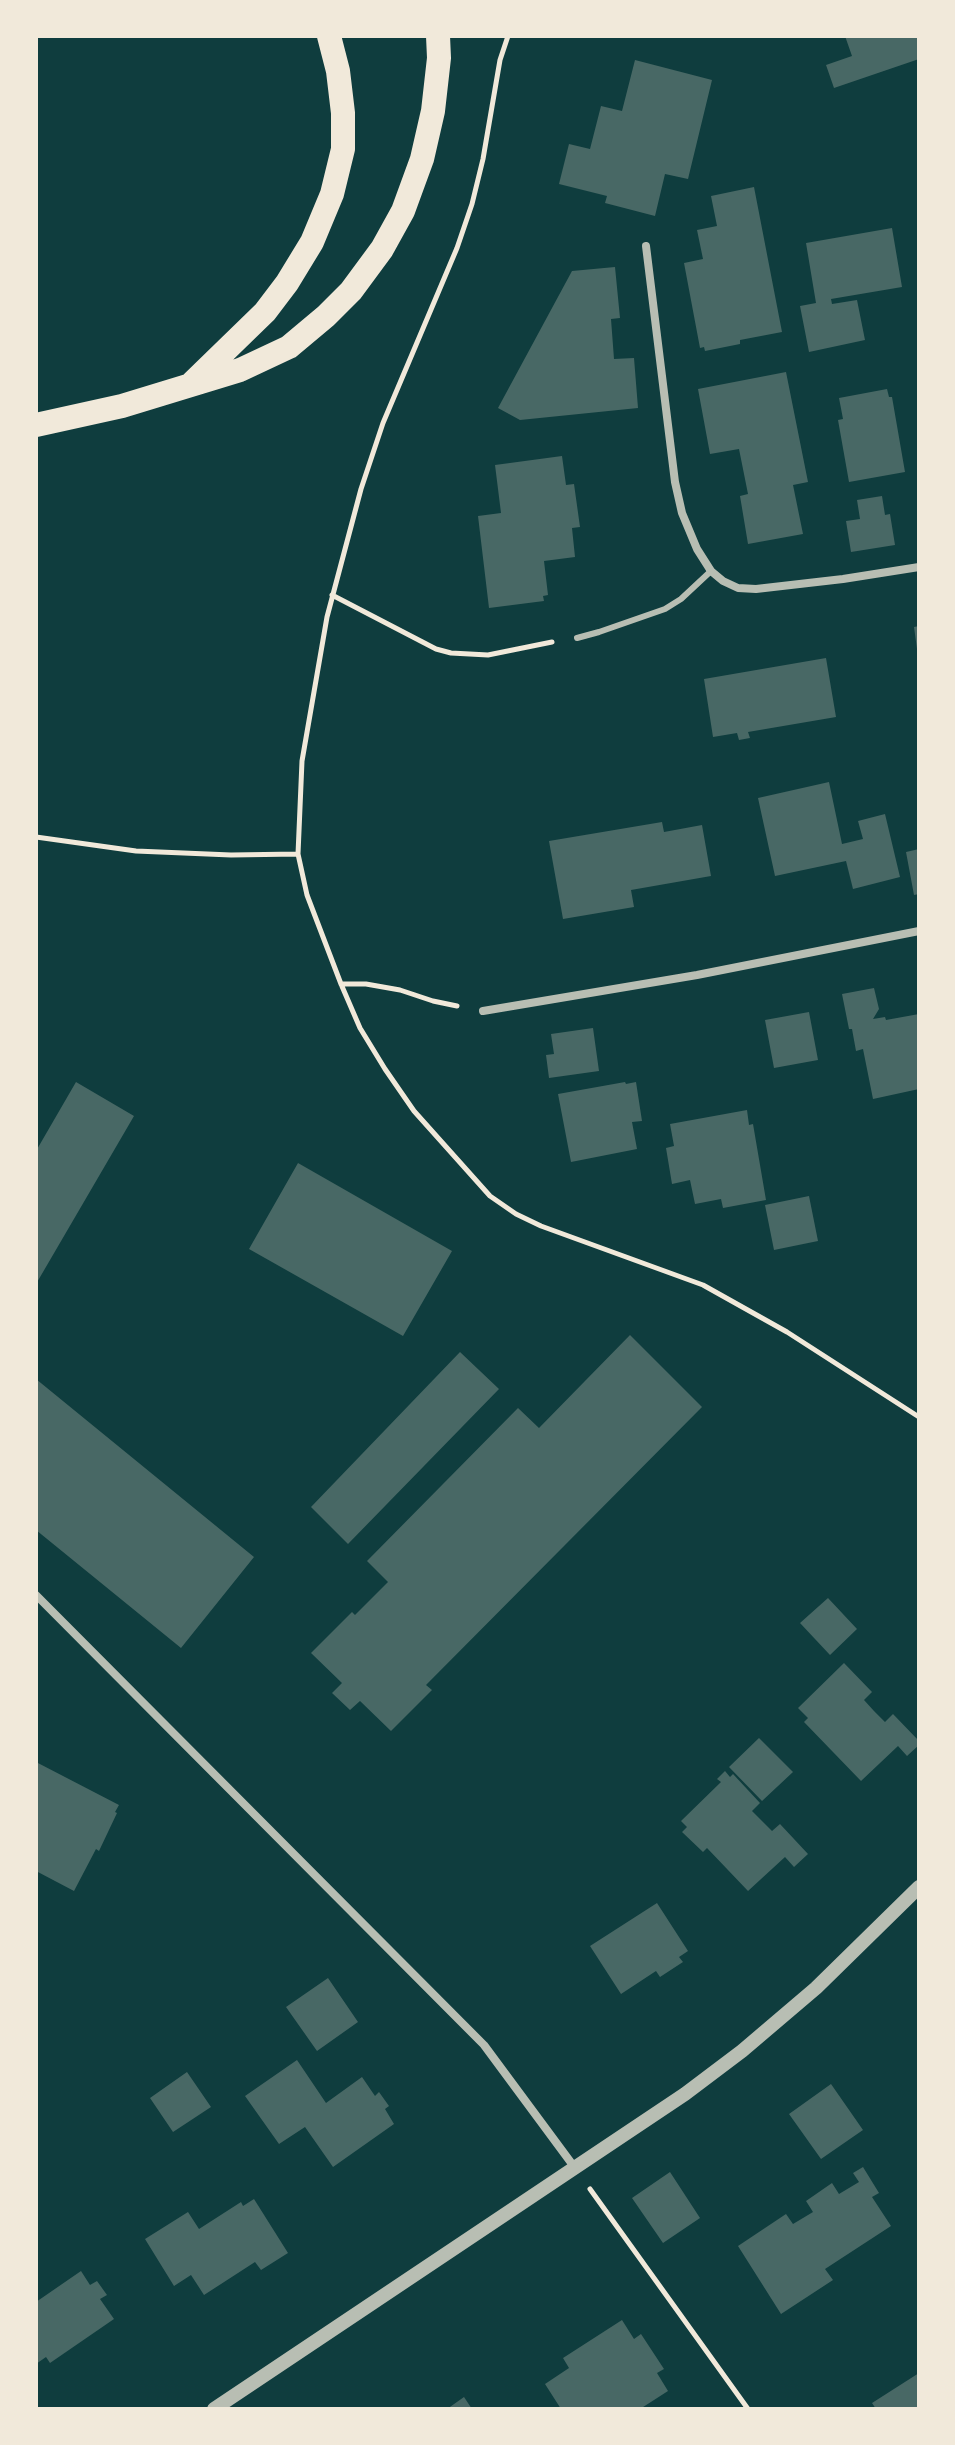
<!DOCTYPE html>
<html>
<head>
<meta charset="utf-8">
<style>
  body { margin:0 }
  #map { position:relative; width:955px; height:2445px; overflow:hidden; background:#0f3d3e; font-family:"DM Sans",sans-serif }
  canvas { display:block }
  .frame { position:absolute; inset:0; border:38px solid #f1e9da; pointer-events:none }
</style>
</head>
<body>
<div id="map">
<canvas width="955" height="2445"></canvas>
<div class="frame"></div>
</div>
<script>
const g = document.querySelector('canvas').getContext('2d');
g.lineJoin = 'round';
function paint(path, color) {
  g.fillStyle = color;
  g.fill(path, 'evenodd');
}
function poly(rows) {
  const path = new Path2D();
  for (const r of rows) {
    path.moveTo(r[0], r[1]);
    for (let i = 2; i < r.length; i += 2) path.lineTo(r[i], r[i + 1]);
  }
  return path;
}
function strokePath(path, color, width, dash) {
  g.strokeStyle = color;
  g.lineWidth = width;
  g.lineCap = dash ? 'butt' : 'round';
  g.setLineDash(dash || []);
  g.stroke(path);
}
const building = poly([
  [845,36,919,36,919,59,834,88,826,65,852,56],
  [635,60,712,80,688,179,665,174,655,216,605,203,607,196,559,184,569,144,590,149,601,106,622,111],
  [754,187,782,332,740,340,740,344,705,351,704,347,700,348,684,263,703,259,697,230,717,226,711,196],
  [892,228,902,287,831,299,832,304,857,300,865,340,809,352,800,306,816,303,806,243],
  [615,267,620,318,611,319,614,359,634,358,638,408,520,420,498,408,572,271],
  [786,372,808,482,793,485,803,534,748,544,740,496,748,494,739,449,710,454,698,389],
  [887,389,889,397,892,397,905,472,849,482,838,420,843,419,839,398],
  [562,456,566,485,574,484,580,527,572,528,575,557,544,561,548,595,543,596,544,601,489,608,478,516,501,513,495,465],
  [882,496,885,515,890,514,895,545,851,552,846,521,860,519,857,500],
  [919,626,919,649,917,649,914,627],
  [826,658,836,717,748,732,750,738,739,740,737,733,713,737,704,679],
  [829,782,842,844,863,839,858,821,885,814,900,877,853,889,846,861,775,876,758,798],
  [662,822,664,832,702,825,711,876,631,890,634,907,563,919,549,841],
  [919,849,919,894,914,895,906,852],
  [874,988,879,1009,873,1019,885,1017,886,1020,919,1014,919,1089,873,1099,863,1049,856,1051,852,1029,849,1029,842,994],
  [809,1012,818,1060,774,1068,765,1020],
  [593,1028,599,1071,549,1078,546,1055,554,1054,551,1034],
  [76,1082,134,1116,36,1284,36,1151],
  [625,1082,626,1084,636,1082,642,1121,632,1122,637,1149,571,1162,558,1094],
  [747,1110,749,1125,753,1124,766,1200,723,1208,721,1199,695,1204,690,1180,672,1184,666,1148,674,1146,670,1124],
  [298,1163,452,1251,403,1336,249,1249],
  [809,1196,818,1241,774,1250,765,1205],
  [630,1335,702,1407,426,1685,432,1690,391,1731,360,1701,350,1710,332,1693,342,1683,311,1653,352,1612,355,1615,388,1582,367,1561,518,1408,539,1428],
  [460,1352,499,1389,348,1544,311,1507],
  [36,1379,254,1557,181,1648,36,1530],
  [828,1598,857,1629,830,1655,800,1623],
  [844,1663,872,1692,864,1700,874,1711,885,1722,893,1714,919,1741,919,1745,907,1756,898,1746,861,1781,804,1722,808,1718,798,1708],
  [759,1738,793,1772,762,1801,729,1767],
  [36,1762,119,1805,115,1812,117,1813,99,1851,96,1849,74,1891,36,1871],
  [725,1771,730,1777,733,1774,760,1803,752,1811,772,1831,780,1824,808,1854,794,1867,785,1857,748,1891,707,1848,703,1852,682,1832,687,1827,681,1821,721,1782,717,1779],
  [657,1903,688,1951,679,1957,683,1962,660,1977,656,1971,621,1994,590,1946],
  [328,1978,358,2022,317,2051,286,2007],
  [297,2060,326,2103,362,2077,375,2096,379,2092,389,2106,385,2109,394,2124,333,2167,305,2127,279,2144,245,2096],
  [187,2072,211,2107,173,2132,150,2098],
  [831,2084,863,2130,821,2159,789,2114],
  [863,2167,879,2193,872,2197,891,2226,825,2269,833,2280,781,2314,738,2246,786,2214,793,2224,813,2212,806,2201,832,2183,839,2194,859,2182,853,2173],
  [670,2172,700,2218,663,2243,632,2198],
  [254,2199,288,2253,261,2270,255,2262,204,2295,191,2275,174,2286,145,2239,188,2212,199,2229,241,2202,243,2206],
  [81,2271,90,2285,97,2281,107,2295,100,2299,114,2319,50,2363,46,2357,36,2364,36,2302],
  [622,2320,634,2339,641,2334,664,2369,657,2373,668,2391,640,2409,561,2409,545,2384,569,2368,563,2358],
  [919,2373,919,2409,876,2409,872,2403],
  [464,2397,472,2409,447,2409]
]);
const path = poly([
  [508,36,500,60,483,159,472,204,457,248,383,423,361,489,327,617,302,761,298,854,307,895,341,984,360,1028,385,1069,414,1111,490,1196,516,1214,541,1226,703,1285,787,1332,919,1417],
  [332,595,436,649,451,653,488,655,552,642],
  [36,837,136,851,231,855,298,854],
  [341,984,366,984,400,990,433,1001,457,1006],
  [590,2189,748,2409]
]);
const service = poly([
  [577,638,599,632,665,609,681,599,711,571]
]);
const minor = poly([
  [646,246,675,482,682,513,697,549,711,571,723,581,738,588,756,589,843,579,919,567],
  [483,1011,697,975,919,931],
  [36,1595,484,2045,575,2168]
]);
const tertiary = poly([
  [214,2409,685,2094,742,2051,816,1988,919,1887]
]);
const motorway = poly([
  [193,382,265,312,287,283,312,242,332,194,343,149,343,113,338,71,329,36],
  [36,425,122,406,240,370,289,347,326,316,351,291,382,249,403,211,422,159,433,111,439,58,438,36]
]);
paint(building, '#486865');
strokePath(path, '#f1e9da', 5);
strokePath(service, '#b8beb3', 6);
strokePath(minor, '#b8beb3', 8);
strokePath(tertiary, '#b8beb3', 14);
strokePath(motorway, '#f1e9da', 24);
</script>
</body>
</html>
